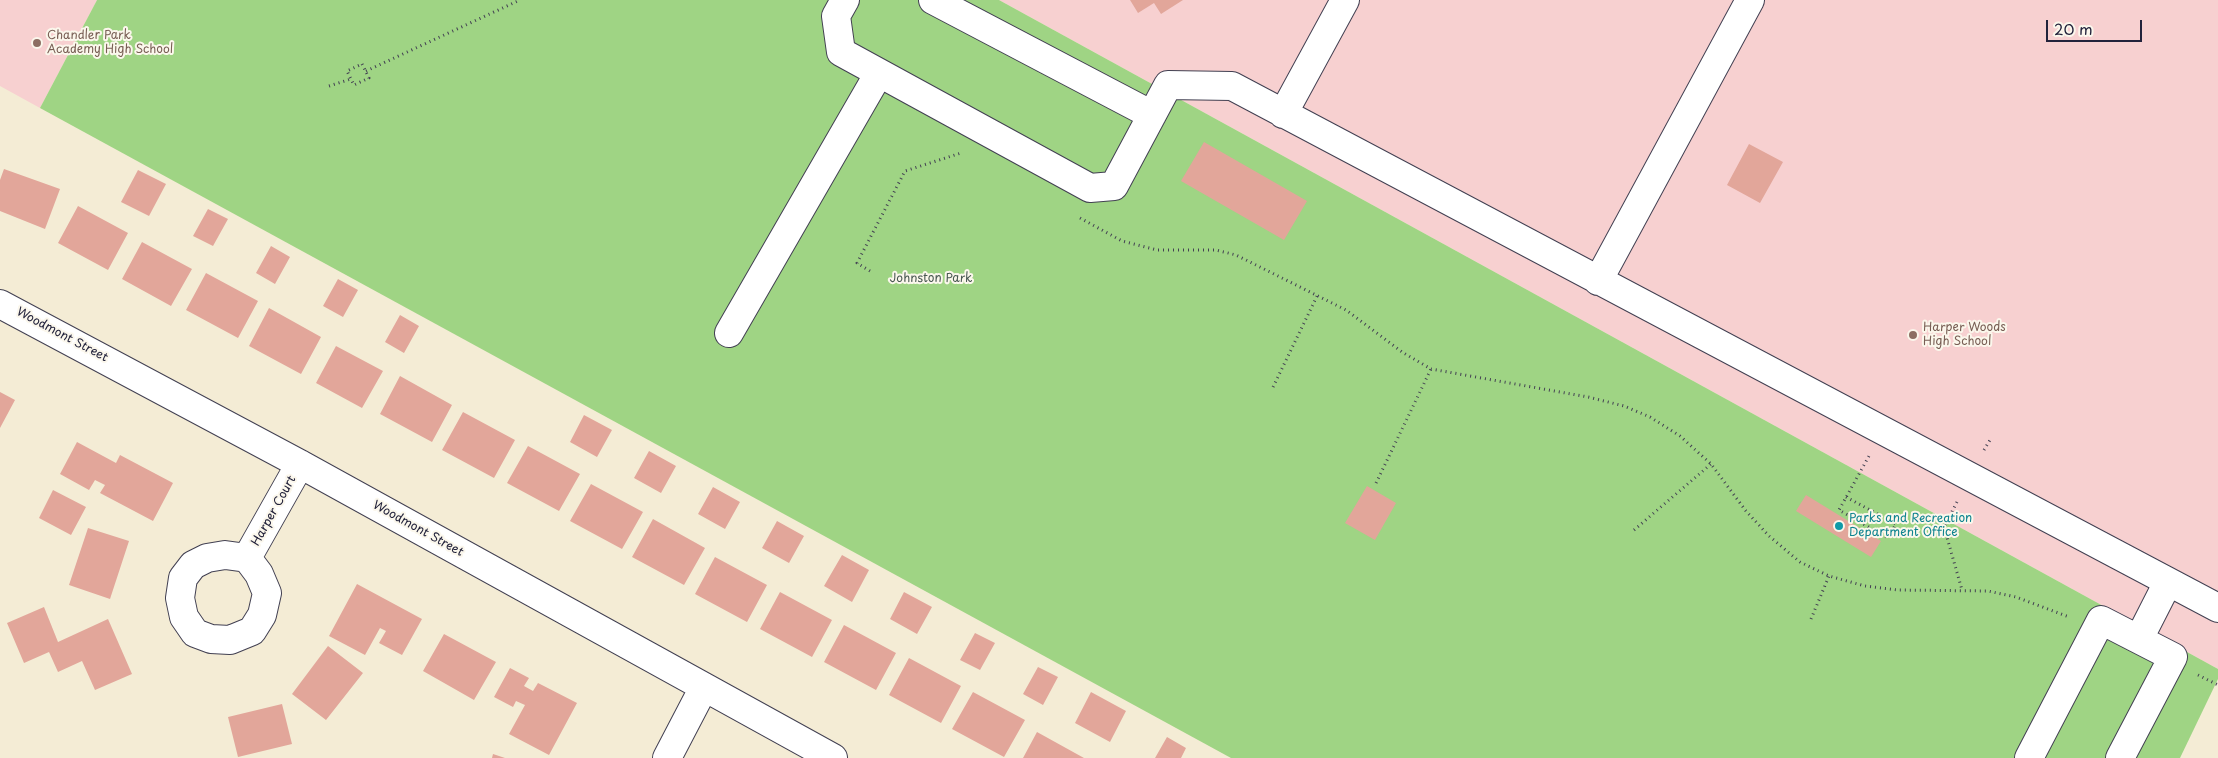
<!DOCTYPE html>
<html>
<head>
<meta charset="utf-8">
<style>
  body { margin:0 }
  #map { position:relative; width:2218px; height:758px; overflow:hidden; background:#f4ecd5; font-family:"Playpen Sans",sans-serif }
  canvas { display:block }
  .scale { position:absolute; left:2046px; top:20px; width:96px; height:22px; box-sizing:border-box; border:2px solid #22223b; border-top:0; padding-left:6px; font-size:15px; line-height:18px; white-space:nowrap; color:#22223b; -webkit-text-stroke:4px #fbf7ec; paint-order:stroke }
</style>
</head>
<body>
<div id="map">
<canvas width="2218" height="758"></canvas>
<div class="scale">20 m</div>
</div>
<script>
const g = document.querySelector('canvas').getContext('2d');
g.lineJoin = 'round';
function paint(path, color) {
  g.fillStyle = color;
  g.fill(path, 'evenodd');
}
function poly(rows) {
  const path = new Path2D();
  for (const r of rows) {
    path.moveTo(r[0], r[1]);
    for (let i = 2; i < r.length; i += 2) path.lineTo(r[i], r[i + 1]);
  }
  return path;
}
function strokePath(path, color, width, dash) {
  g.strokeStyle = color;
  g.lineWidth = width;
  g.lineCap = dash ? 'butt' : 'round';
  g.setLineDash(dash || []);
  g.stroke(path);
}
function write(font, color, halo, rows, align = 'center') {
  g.font = font + ' "Playpen Sans",sans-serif';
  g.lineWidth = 4;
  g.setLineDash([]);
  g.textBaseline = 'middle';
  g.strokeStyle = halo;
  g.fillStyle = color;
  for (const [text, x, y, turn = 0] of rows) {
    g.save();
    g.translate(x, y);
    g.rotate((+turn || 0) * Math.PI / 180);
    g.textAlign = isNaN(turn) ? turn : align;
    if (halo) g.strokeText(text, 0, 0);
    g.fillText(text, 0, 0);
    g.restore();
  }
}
const built = poly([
  [0,0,97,0,40,108,0,86],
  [999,0,2218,0,2218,669]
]);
const green = poly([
  [97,0,999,0,2218,669,2218,679,2180,758,1231,758,40,108]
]);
const building = poly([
  [1130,0,1183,0,1161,14,1154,3,1138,13],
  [1204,142,1307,201,1284,240,1181,181],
  [1749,144,1783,162,1760,203,1727,185],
  [4,169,60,189,45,229,0,211,0,180],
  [138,170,166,184,149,216,121,202],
  [78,206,128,233,108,270,58,243],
  [208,209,228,219,213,246,193,236],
  [142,242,192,269,171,306,122,279],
  [271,246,290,257,275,284,256,273],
  [206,273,258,301,238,338,186,310],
  [338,279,358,290,343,317,323,306],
  [269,308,321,337,301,374,249,346],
  [400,315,419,326,404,353,385,342],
  [336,346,383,371,362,408,316,383],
  [400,376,452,405,432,442,380,414],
  [0,392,15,400,0,428],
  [463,412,515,440,494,478,442,450],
  [584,415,612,430,597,457,570,442],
  [77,442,116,463,120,455,173,483,153,521,100,493,105,485,95,480,89,490,60,474],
  [528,446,580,474,559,511,507,483],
  [649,451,676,466,661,493,634,478],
  [591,484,643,512,622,549,570,521],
  [1367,486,1396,503,1375,540,1345,523],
  [713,487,740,502,725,529,698,514],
  [53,490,86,507,71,535,39,518],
  [1806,495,1881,541,1871,557,1796,511],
  [653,519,705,548,684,585,632,557],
  [777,521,804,536,789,563,762,548],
  [88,528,129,541,110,599,69,585],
  [842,555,869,570,852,602,824,586],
  [715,557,767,585,747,622,695,594],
  [357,584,422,619,402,655,379,643,386,631,380,628,365,655,329,636],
  [780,592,832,620,812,657,760,629],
  [904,592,932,607,917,634,890,619],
  [44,607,58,642,108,619,132,674,95,690,82,661,58,672,49,652,24,663,7,623],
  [844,625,896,653,876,690,824,662],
  [975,633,995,643,980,670,960,660],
  [444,634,496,662,474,700,423,671],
  [328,646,363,673,326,720,292,694],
  [909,658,961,686,941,723,889,695],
  [1038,667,1058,677,1043,705,1023,694],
  [510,668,529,678,524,686,533,691,538,683,577,703,549,755,509,734,525,705,516,701,513,707,494,697],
  [973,692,1025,720,1004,757,952,729],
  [1091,692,1126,711,1110,742,1075,723],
  [282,704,292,744,238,757,228,717],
  [1037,732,1084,758,1023,758],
  [1167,737,1186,748,1181,758,1155,758],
  [493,754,505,758,492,758]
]);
const path = poly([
  [362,64,369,78,354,85,347,71,362,64],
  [366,71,520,0],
  [329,86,351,79],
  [1080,218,1122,241,1157,250,1216,250,1236,255,1346,310,1402,352,1431,369,1588,397,1624,406,1650,417,1680,436,1711,464,1746,511,1769,536,1800,562,1829,576,1865,586,1898,590,1988,591,2016,597,2069,617],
  [870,271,857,263,905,171,961,153],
  [1273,387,1317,296],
  [1984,450,1990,440],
  [1376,483,1431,369],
  [1846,497,1896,524,1888,538,1839,510,1869,456],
  [1957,502,1944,527,1962,590],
  [1634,530,1711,464],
  [1811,619,1829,576],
  [2198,675,2218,685]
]);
const minor = poly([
  [845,0,836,16,841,52,1090,188,1114,186,1168,85,1232,86,2218,608],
  [933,0,1152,115],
  [1283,114,1345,0],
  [1598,281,1750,0],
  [0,304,300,464,833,758],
  [729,333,879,73],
  [247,558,259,574,267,593,262,615,252,631,230,640,211,639,195,633,184,617,180,598,183,578,193,565,207,558,225,555,247,558,300,464],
  [2139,639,2168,582],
  [667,758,704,687],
  [2029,758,2101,620,2173,657,2120,758]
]);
const markers = [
  [37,43,5,"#8d6e63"],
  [1913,335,5,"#8d6e63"],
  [1839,526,5,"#0f9aa8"]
];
const educationNames = [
  ["Chandler Park",47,36],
  ["Academy High School",47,50],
  ["Harper Woods",1923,328],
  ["High School",1923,342]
];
const parkNames = [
  ["Johnston Park",931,279]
];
const streetNames = [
  ["Woodmont Street",62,335,28],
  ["Harper Court",274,511,-61],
  ["Woodmont Street",418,529,29]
];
const cultureNames = [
  ["Parks and Recreation",1849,519],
  ["Department Office",1849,533]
];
paint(built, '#f7d0d0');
paint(green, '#9fd484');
paint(building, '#e2a69a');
strokePath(minor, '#424052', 30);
strokePath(path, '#424052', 3, [1, 4]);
strokePath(minor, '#fff', 28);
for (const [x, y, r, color] of markers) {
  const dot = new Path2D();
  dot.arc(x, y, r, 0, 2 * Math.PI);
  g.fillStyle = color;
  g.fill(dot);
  strokePath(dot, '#fbf7ec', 2);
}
write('12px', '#785e54', '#fbf7ec', educationNames, 'left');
write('12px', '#485751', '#fbf7ec', parkNames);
write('12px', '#22223b', '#fbf7ec', streetNames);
write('12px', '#0d838f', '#fbf7ec', cultureNames, 'left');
</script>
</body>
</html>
